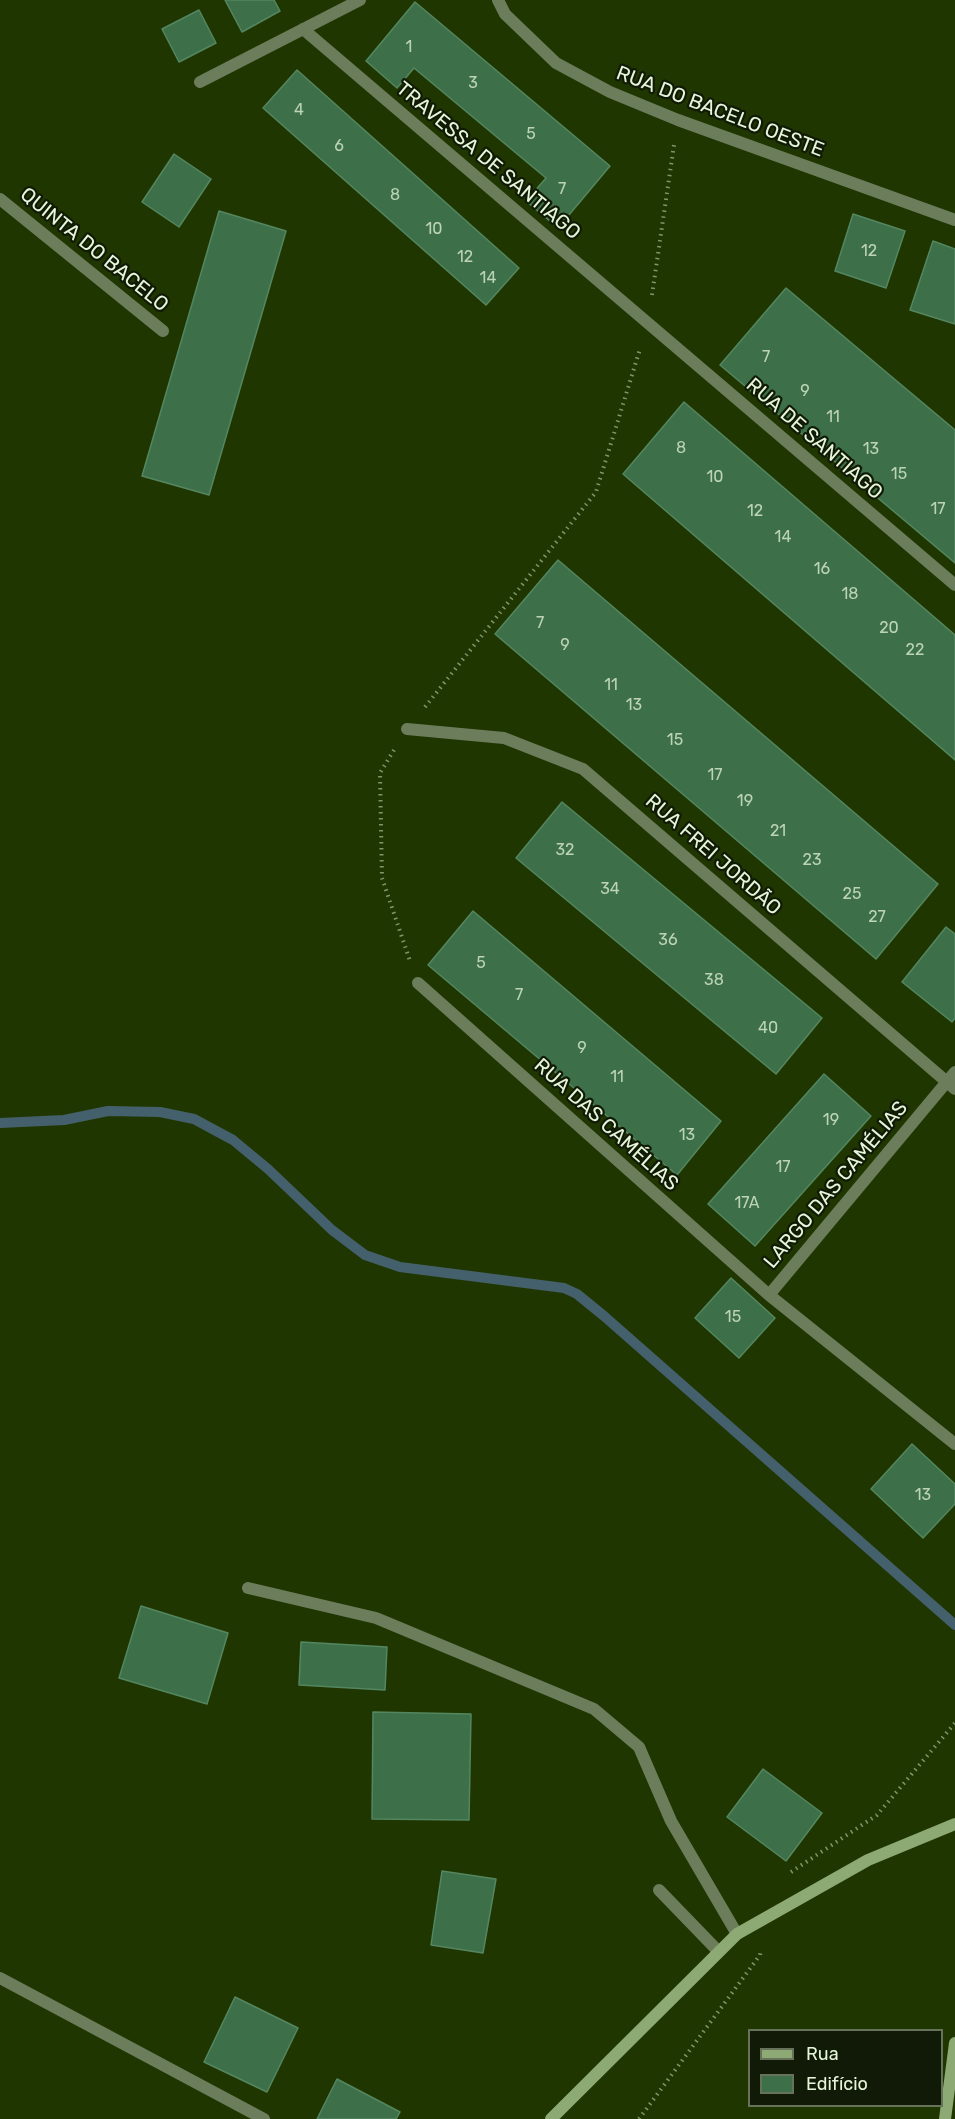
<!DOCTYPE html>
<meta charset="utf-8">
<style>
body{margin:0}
#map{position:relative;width:955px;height:2119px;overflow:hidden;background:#203601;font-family:Rubik,sans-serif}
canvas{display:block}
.legend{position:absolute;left:748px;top:2029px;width:195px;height:78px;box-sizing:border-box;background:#101a06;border:2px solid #66725a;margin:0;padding:8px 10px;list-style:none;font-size:18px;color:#e6f6d9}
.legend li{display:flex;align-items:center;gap:12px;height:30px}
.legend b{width:30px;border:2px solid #66725a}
</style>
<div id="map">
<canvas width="955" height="2119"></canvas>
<ul class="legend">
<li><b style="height:8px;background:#8eaa74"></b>Rua</li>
<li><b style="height:16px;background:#3d6f49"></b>Edifício</li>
</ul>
</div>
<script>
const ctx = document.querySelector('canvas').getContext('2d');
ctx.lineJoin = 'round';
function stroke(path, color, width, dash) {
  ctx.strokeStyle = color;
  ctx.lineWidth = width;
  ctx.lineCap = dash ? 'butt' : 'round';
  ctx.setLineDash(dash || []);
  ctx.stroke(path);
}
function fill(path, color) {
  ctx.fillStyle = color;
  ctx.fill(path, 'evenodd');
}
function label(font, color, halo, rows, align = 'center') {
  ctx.font = font + ' Rubik,sans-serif';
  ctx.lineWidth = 4.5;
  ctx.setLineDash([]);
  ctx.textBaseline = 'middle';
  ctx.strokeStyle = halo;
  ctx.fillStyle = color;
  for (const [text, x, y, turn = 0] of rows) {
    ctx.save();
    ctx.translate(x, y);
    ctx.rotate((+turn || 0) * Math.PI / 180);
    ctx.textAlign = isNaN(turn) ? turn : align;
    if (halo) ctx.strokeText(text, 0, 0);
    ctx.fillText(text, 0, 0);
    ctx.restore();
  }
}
stroke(new Path2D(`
 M0 1123 64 1120 108 1111 160 1112 194 1119 233 1140 268 1169 332 1230 365 1255 400 1267 564 1288 577 1294 604 1316 955 1625`), '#45606d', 10);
const building = new Path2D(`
 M225 0H274L280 11 242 32Z
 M415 2 610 166 558 228 526 201 546 178 414 68 397 88 366 61Z
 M199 10 216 43 179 62 162 29Z
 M297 70 519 268 486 305 263 108Z
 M174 154 211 179 179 227 142 202Z
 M219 211 286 231 209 495 142 476Z
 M853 214 905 231 886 288 835 271Z
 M933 241 955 249V324L910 310Z
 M786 288 955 430V563L720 365Z
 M684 402 955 635V760L623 474Z
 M558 560 938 884 876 959 495 634Z
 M562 802 822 1018 776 1074 516 858Z
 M473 911 721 1121 677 1175 428 965Z
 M946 927 955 934V1018L952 1022 902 982Z
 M824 1074 871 1116 755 1246 708 1204Z
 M731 1278 775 1318 739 1358 695 1318Z
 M912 1444 955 1484V1504L923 1538 871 1489Z
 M141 1606 228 1633 207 1704 119 1678Z
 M301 1642 387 1647 385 1690 299 1685Z
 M373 1712 471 1714 469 1820 372 1819Z
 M763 1769 822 1813 786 1861 727 1817Z
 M442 1871 496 1879 483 1953 431 1945Z
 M235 1997 298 2028 267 2092 204 2062Z
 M337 2079 400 2112 396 2119H317Z`);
fill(building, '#3d6f49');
stroke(building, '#548760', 1.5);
stroke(new Path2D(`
 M652 295 674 145
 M425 707 596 492 640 349
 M394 750 380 773 382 878 410 961
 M791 1872 877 1815 955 1723
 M639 2119 760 1955 761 1949`), '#81956b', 4, [1.5, 4.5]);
stroke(new Path2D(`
 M498 0 505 14 556 63 610 92 678 120 955 220
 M303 29 955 585
 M200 82 360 0
 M0 199 163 331
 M407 729 504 738 583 769 955 1089
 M418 983 769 1295 955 1444
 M769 1295 955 1072
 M248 1588 376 1618 594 1709 639 1747 671 1821 737 1934
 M659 1890 718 1951
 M0 1978 264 2119`), '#6c7d5c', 12);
stroke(new Path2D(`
 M551 2119 737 1934 868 1860 955 1824
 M945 2119 955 2043`), '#8eaa74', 12);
label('16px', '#bcd4b5', null, [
 ["1",409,47],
 ["3",473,83],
 ["4",299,110],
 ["5",531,134],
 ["6",339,146],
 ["7",562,189],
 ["8",395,195],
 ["10",434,229],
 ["12",869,251],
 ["12",465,257],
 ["14",488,278],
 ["7",766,357],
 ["9",805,391],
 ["11",833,417],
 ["8",681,448],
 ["13",871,449],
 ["15",899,474],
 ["10",715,477],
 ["17",938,509],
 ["12",755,511],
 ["14",783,537],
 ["16",822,569],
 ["18",850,594],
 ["7",540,623],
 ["20",889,628],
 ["9",565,645],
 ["22",915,650],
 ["11",611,685],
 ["13",634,705],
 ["15",675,740],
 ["17",715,775],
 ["19",745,801],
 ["21",778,831],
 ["32",565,850],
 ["23",812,860],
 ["34",610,889],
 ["25",852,894],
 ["27",877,917],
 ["36",668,940],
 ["5",481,963],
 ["38",714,980],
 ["7",519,995],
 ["40",768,1028],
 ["9",582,1048],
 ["11",617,1077],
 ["19",831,1120],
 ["13",687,1135],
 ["17",783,1167],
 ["17A",747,1203],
 ["15",733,1317],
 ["13",923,1495]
]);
label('20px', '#e6f6d9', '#101a06', [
 ["RUA DO BACELO OESTE",720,112,21],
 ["TRAVESSA DE SANTIAGO",488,161,40],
 ["QUINTA DO BACELO",94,250,39],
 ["RUA DE SANTIAGO",814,439,41],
 ["RUA FREI JORDÃO",713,855,41],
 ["RUA DAS CAMÉLIAS",606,1125,42],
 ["LARGO DAS CAMÉLIAS",836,1185,-50]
]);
</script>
